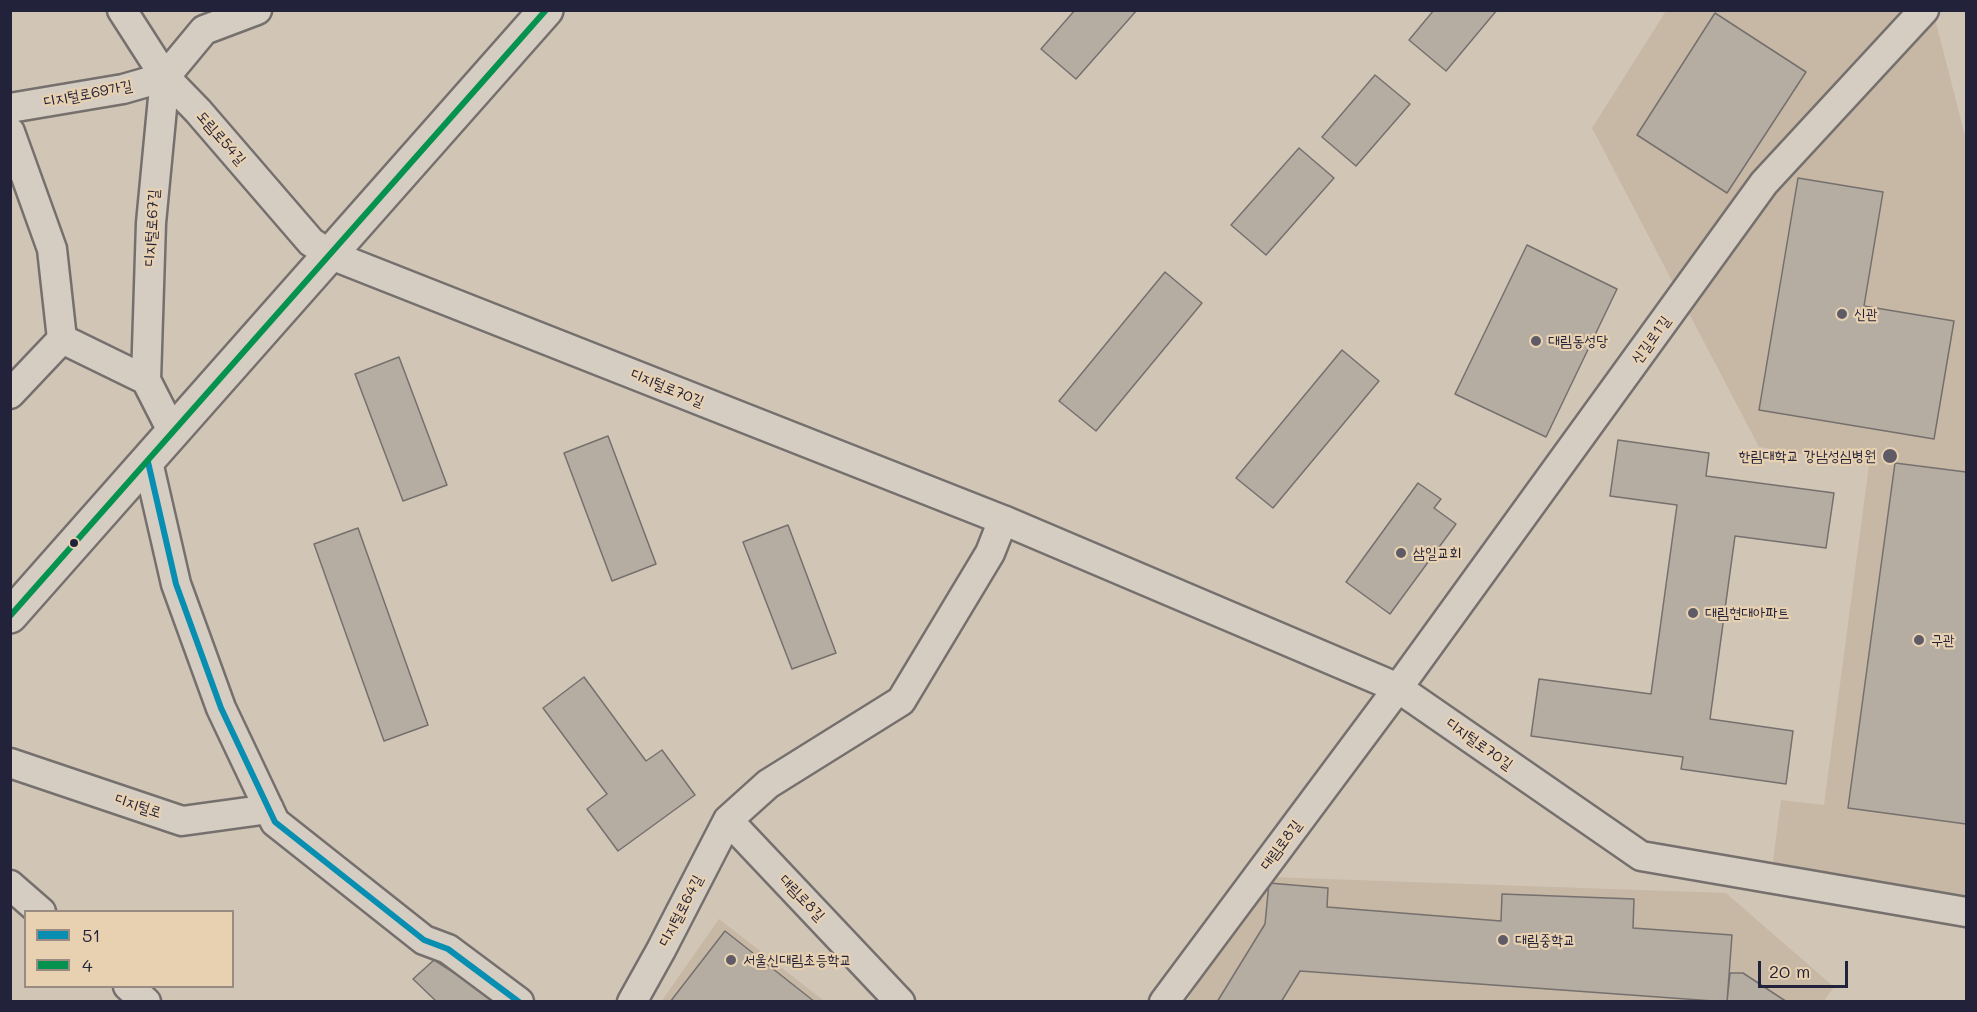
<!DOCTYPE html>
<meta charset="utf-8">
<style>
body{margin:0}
#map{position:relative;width:1977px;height:1012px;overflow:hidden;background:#d1c5b5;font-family:Mali,sans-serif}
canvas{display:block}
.frame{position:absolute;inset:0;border:12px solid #22223b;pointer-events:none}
.legend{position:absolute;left:24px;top:910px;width:210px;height:78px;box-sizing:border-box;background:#e8d1b1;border:2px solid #998b82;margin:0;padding:8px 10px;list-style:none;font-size:18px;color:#22223b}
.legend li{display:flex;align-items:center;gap:12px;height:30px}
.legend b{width:30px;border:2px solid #998b82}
.scale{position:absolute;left:1758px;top:961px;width:90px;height:27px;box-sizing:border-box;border:3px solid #22223b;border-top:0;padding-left:8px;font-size:18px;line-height:21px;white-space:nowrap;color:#22223b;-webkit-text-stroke:4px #e8d1b1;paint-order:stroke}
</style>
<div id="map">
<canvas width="1977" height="1012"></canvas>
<div class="frame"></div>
<ul class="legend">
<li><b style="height:8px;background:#078eb1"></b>51</li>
<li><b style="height:8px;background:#05924e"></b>4</li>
</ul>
<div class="scale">20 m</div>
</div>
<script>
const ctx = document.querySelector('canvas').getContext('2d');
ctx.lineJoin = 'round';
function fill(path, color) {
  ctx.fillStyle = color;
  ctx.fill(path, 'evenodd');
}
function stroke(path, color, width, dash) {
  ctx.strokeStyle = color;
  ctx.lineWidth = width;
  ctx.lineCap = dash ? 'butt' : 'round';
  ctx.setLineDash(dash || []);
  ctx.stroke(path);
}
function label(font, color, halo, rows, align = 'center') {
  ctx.font = font + ' Mali,"Poor Story",sans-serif';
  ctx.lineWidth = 4.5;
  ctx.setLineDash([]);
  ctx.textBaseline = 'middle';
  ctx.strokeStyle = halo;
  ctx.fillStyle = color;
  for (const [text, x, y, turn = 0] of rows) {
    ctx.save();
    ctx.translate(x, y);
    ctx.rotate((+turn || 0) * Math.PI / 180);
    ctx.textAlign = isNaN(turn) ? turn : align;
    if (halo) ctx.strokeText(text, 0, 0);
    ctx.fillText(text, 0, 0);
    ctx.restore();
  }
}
fill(new Path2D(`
 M1666 11H1933L1966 140V915L1772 868 1781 800 1824 805 1869 465 1759 447 1592 128Z
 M1269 877 1726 893 1834 987 1823 1002H1186Z
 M719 919 824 1001 661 1002Z`), '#c7b8a5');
const building = new Path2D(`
 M1075 10H1137L1076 79 1041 49Z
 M1434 10H1497L1446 71 1409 40Z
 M1715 13 1806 72 1727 193 1637 135Z
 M1375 75 1410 104 1356 166 1322 137Z
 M1299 148 1334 178 1266 255 1231 225Z
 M1798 178 1883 192 1864 306 1954 321 1934 439 1759 410Z
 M1527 245 1617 289 1546 437 1455 394Z
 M1165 272 1202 303 1096 431 1059 401Z
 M1342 350 1379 381 1273 508 1236 478Z
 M399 357 447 485 403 501 355 374Z
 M608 436 656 564 612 581 564 453Z
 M1618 440 1709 453 1706 476 1834 493 1826 548 1735 536 1710 719 1793 731 1786 784 1681 769 1683 757 1531 736 1539 679 1651 694 1677 505 1610 496Z
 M1895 463 1966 472V824L1848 808Z
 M1418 483 1441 499 1434 508 1456 524 1390 614 1346 582Z
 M788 525 836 653 792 669 743 542Z
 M358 528 428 725 384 741 314 544Z
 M584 677 646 761 662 750 695 795 618 851 587 809 607 794 543 708Z
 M1269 883 1328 888 1327 907 1501 921 1502 894 1634 899 1633 928 1732 935 1727 1002 1300 971 1281 1002H1217L1265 924Z
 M725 931 815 1002H670Z
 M434 960 495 999 493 1002H437L413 979Z
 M1730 973H1743L1787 1002H1727Z`);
fill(building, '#b5ada2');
stroke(building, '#75706e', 1.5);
const minor = new Path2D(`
 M122 10 165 77 198 111 311 242 331 255 1003 520 1398 688 1641 856 1966 912
 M165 77 204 30 257 10
 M10 108 123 89 165 77
 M10 132 52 249 62 339 10 394
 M62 339 146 380 151 223 165 77
 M146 380 173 433
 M148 462 176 584 221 708 275 822 424 940 448 949 519 1002
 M10 763 182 821 269 809
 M728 820 900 1002
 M10 885 41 912
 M128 986 146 1002
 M632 1002 661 950 728 820 768 784 901 701 990 553 1003 520
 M1164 1002 1398 688 1764 183 1924 10`);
const major = new Path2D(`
 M10 616 546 10`);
stroke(minor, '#75706e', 33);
stroke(major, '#75706e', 38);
stroke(minor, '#d5cdc1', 28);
stroke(major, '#d5cdc1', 33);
stroke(new Path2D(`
 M148 462 176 584 221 708 275 822 424 940 448 949 519 1002`), '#078eb1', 6);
stroke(new Path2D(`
 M10 616 546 10`), '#05924e', 6);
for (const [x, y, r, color] of [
 [1842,314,6,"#5f5b66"],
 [1536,341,6,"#5f5b66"],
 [1890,456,8,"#5f5b66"],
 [74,543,5,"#22223b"],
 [1401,553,6,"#5f5b66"],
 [1693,613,6,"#5f5b66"],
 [1919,640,6,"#5f5b66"],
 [1503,940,6,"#5f5b66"],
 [731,960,6,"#5f5b66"]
]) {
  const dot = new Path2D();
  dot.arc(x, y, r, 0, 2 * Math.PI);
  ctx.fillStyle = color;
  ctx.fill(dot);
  stroke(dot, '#e8d1b1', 2);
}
label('15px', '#22223b', '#e8d1b1', [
 ["디지털로69가길",88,94,-11],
 ["도림로54길",221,138,49],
 ["디지털로67길",152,228,-87],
 ["신길로1길",1651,340,-54],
 ["디지털로70길",667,388,22],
 ["디지털로70길",1479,744,35],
 ["디지털로",138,806,18],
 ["대림로8길",1281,845,-53],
 ["대림로8길",802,898,46],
 ["디지털로64길",681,911,-63]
]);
label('15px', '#22223b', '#e8d1b1', [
 ["신관",1854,314],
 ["대림동성당",1548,341],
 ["한림대학교 강남성심병원",1876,456,"right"],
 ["삼일교회",1413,553],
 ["대림현대아파트",1705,613],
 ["구관",1931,640],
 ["대림중학교",1515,940],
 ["서울신대림초등학교",743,960]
], 'left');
</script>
